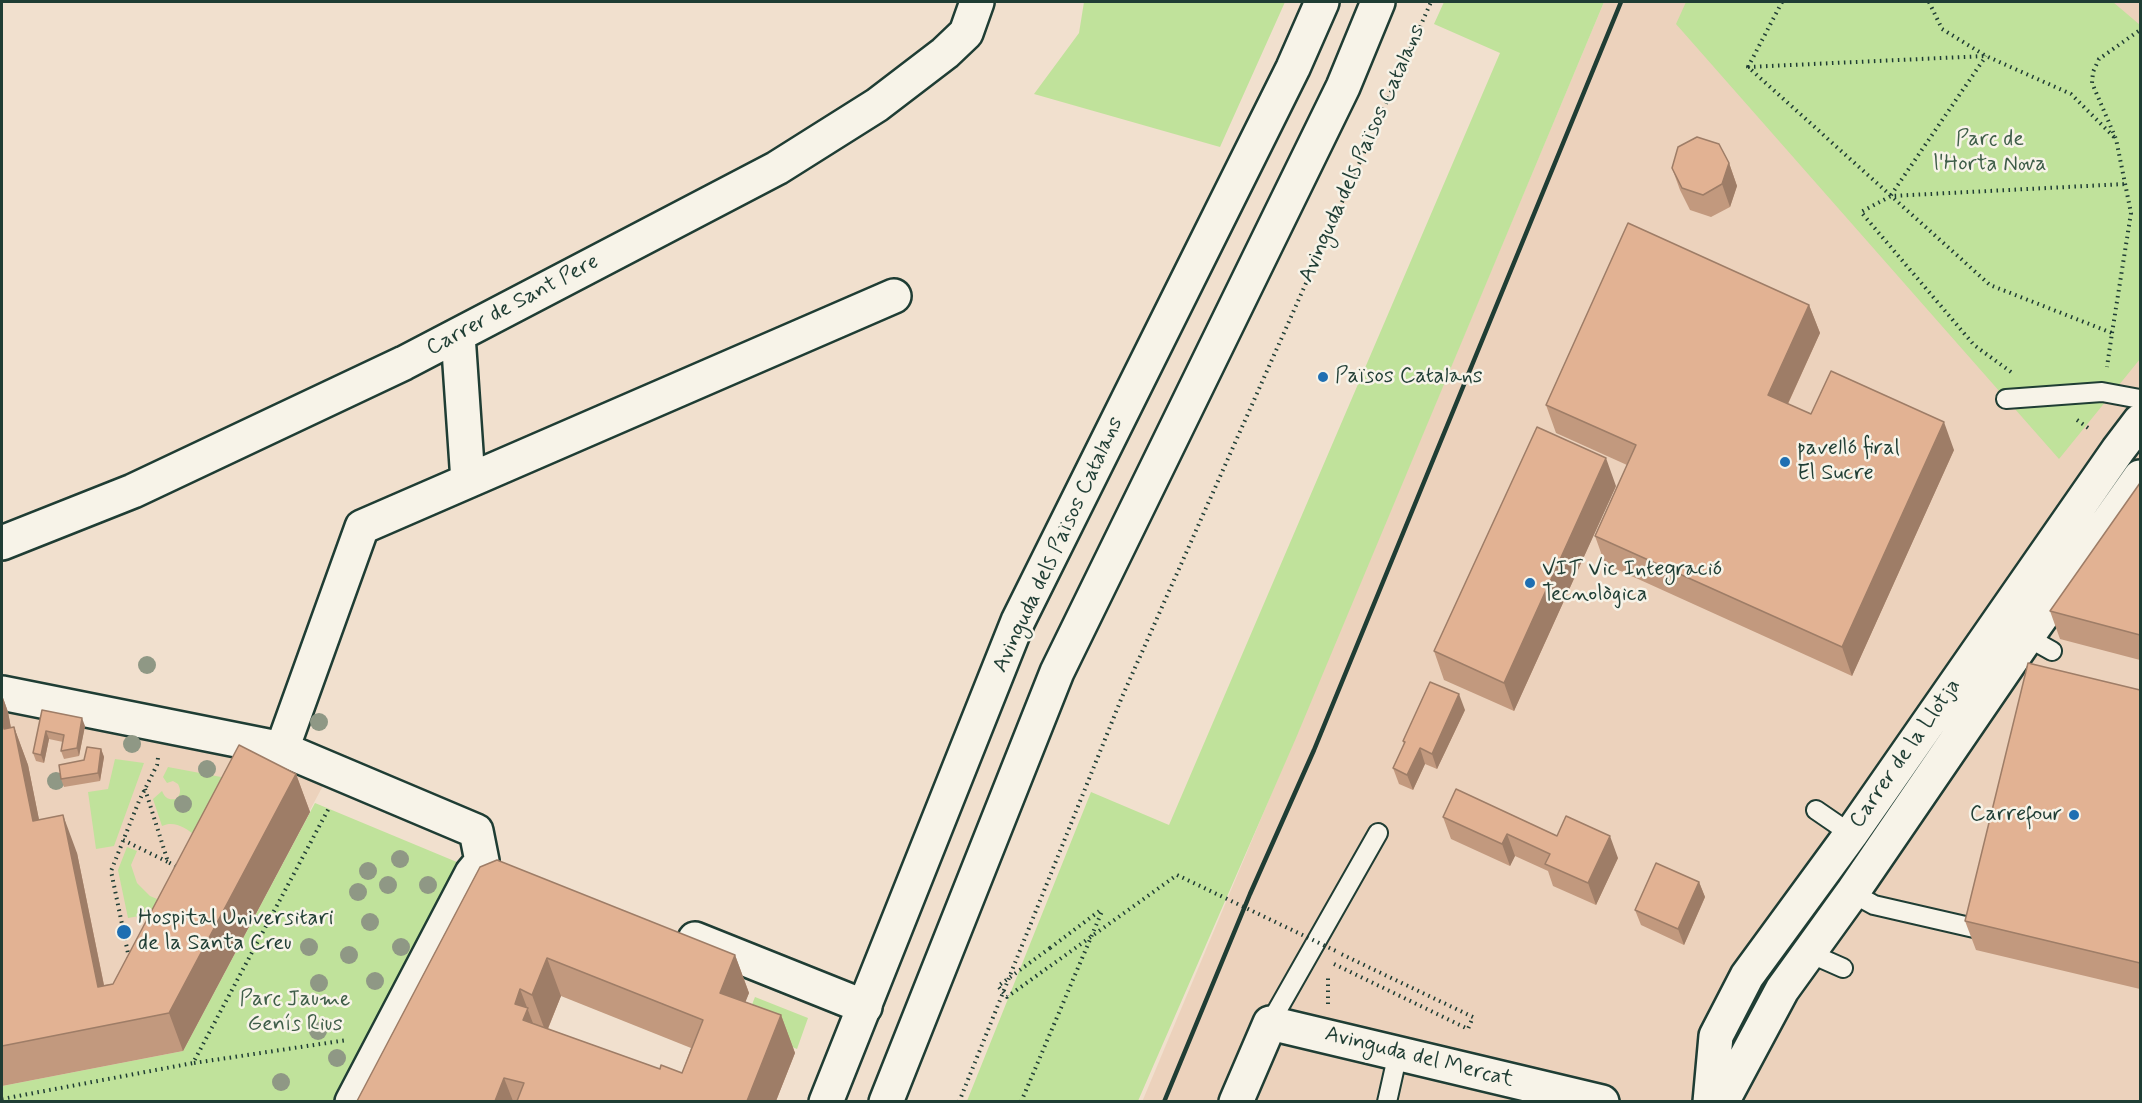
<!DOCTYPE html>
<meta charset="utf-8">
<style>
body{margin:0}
#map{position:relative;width:2142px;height:1103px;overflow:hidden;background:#f1e0ce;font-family:Mynerve,sans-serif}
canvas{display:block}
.frame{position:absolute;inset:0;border:3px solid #1f3d34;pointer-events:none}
</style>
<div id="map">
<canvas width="2142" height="1103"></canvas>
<div class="frame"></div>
</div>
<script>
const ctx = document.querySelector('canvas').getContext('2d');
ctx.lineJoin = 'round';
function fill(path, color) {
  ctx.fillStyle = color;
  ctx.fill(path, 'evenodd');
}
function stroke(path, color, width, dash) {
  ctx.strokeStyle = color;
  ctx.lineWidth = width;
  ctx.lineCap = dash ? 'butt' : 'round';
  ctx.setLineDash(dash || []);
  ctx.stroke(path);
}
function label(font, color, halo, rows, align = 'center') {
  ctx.font = font + ' Mynerve,sans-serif';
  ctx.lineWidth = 5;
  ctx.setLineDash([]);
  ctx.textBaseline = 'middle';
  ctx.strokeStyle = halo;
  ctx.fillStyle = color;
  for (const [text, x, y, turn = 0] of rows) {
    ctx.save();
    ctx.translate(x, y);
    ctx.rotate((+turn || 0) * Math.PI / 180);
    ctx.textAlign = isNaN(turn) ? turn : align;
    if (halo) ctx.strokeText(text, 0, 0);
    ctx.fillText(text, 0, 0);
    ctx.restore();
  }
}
fill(new Path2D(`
 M1604 2H2140V1101L1142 1102Z
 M8 712 284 761 327 778 183 1051 2 1086V713Z`), '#ecd2bc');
fill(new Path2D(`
 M1084 2H1285L1220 147 1034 94 1079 33Z
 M1444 2H1604L1296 738 1138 1101H967L1091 792 1169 825 1500 53 1434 24Z
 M1686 2H2113L2140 25V359L2059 459 1676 24Z
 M115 759 144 763 114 846 96 849 88 792 108 789Z
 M168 767 253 783 196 836C186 828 174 820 162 826L153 799 162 791C165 798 168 800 176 799 181 794 181 790 178 784L173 781 167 783 163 777Z
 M315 803 464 865 341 1101 2 1102V1086L183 1051Z
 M127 847 137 851 131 865 137 883 150 896 157 899H170L154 917 145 915 128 918 118 870Z
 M755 997 808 1018 797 1049 743 1027Z`), '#c0e29b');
const service = new Path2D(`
 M2006 399 2102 392 2140 399
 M2027 637 2052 651
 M1816 810 1851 834
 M1852 893 1874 905 1974 928
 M1809 953 1843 968
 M1270 1023 1378 833
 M1387 1102 1398 1053`);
const minor = new Path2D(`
 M458 335 468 481
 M2 543 133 491 404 363 777 168 877 105 945 53 966 33 977 2
 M2 693 282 749 476 831 482 861
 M282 749 362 527 894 296
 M695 939 865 1007
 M352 1102 472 873 482 861
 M1236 1102 1270 1023 1602 1102
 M1710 1102 1716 1036 1747 976 1851 834 2118 450 2140 421
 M1722 1102 1782 990 1852 893 2027 637 2140 477`);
const tertiary = new Path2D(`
 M826 1102 1018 621 1293 68 1322 2
 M886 1102 1057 672 1343 87 1378 2`);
stroke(service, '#1f3d34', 22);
stroke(minor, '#1f3d34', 38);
stroke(tertiary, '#1f3d34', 38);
stroke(new Path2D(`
 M1782 2 1748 67 1990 285 2112 333 2107 367
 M1929 2 1942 29 1986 56 2071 94 2114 137
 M1748 67 1985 56
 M1891 195 1986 56
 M2112 333 2131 213 2116 139 2092 83 2093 72 2099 59 2140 30
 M2011 372 1974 345 1861 212 1891 196 2125 184
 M2077 420 2091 430
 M145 789 168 862 179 868
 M123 840 168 862
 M1050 948 1102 909
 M129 958 111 871 139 801 157 765 158 758
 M1334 964 1468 1029 1473 1017 1339 953
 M1328 1004V976
 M194 1063 347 1040
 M2 1099 193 1063 330 806
 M959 1102 1122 697 1431 2
 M1021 1102 1103 909`), '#1f3d34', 4, [1.5, 4.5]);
stroke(service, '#f7f3e8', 18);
stroke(minor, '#f7f3e8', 33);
stroke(tertiary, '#f7f3e8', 33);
stroke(new Path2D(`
 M1164 1102 1250 894 1314 750 1621 2`), '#1f3d34', 4.5);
stroke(new Path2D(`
 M1050 948 998 986 1007 997 1177 875 1338 952`), '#1f3d34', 4, [1.5, 4.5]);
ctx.fillStyle = '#8f9885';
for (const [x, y] of [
 [147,665],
 [319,722],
 [132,744],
 [207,769],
 [56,781],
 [183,804],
 [400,859],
 [368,871],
 [388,885],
 [428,885],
 [358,892],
 [370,922],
 [309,947],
 [401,947],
 [349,955],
 [375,981],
 [319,983],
 [318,1031],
 [337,1058],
 [281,1082]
]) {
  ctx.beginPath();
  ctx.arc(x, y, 9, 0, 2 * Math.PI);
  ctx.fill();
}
fill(new Path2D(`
 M1729 163 1737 186 1730 207 1711 217 1690 210 1680 190 1672 168Z
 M1809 305 1820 333 1788 404 1811 414 1954 450 1852 676 1605 564 1595 536 1627 465 1556 433 1546 405Z
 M2140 483V660L2060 639 2050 611Z
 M1616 486 1514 711 1444 680 1434 651Z
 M2140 690V989L1976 950 1965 921Z
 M2 695 8 712 11 728 14 727 28 765 39 820 77 853 104 985 113 984 296 774 310 812 183 1051 2 1086Z
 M42 710 85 726 79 756 64 759 61 751 63 742 49 739 44 763 36 761 33 753Z
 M1465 710 1437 769 1425 764 1413 790 1399 784 1393 768 1404 744 1403 741Z
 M101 749 104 757 100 781 64 787 61 779 84 760Z
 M1443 817 1557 836 1618 858 1596 905 1553 886 1548 871 1515 856 1510 866 1451 839Z
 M480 867 735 955 749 993 745 1002 781 1015 795 1053 776 1101H357ZM561 996 691 1048 682 1073 660 1069 548 1029Z
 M1699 882 1705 897 1684 945 1641 925 1635 910Z`), '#c2997e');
fill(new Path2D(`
 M1729 163 1737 186 1730 207 1722 184Z
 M1809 305 1820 333 1779 423 1768 395Z
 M1944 422 1954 450 1852 676 1842 647Z
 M1606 458 1616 486 1514 711 1504 683Z
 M1459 694 1465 710 1437 769 1432 754Z
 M2 695 8 712 18 767 4 729 2 715Z
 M82 718 85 726 79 756 77 748Z
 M14 727 28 765 47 859 33 821Z
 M46 731 49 739 44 763 41 755Z
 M1420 748 1425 764 1413 790 1407 775Z
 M101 749 104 757 100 781 98 773Z
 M296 774 310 812 183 1051 169 1013Z
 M63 815 77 853 112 1025 98 987Z
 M1507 834 1515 856 1510 866 1502 844Z
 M1610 836 1618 858 1596 905 1588 883Z
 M1699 882 1705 897 1684 945 1678 929Z
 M735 955 749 993 734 1031 720 993Z
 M547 958 561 996 546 1033 532 995Z
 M520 989 542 1047 537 1058 515 1004Z
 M781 1015 795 1053 776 1101H747Z
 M504 1078 513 1101H495Z`), '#9e7d67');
const building = new Path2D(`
 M1697 137 1719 144 1729 163 1722 184 1703 195 1682 188 1672 168 1678 147Z
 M1628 223 1809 305 1768 395 1811 414 1831 371 1944 422 1842 647 1595 536 1636 445 1546 405Z
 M1537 427 1606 458 1504 683 1434 651Z
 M2140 483V635L2050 611Z
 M2028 663 2140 690V963L1965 921Z
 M1430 682 1459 694 1432 754 1420 748 1407 775 1393 768 1405 742 1403 741Z
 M42 710 82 718 77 748 61 751 64 735 46 731 41 755 33 753Z
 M2 715 4 729 14 727 33 821 63 815 98 987 113 984 239 745 296 774 169 1013 2 1046Z
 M87 747 101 749 98 773 61 779 59 765 84 760Z
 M1456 789 1557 836 1566 816 1610 836 1588 883 1545 864 1550 854 1507 834 1502 844 1443 817Z
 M497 860 735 955 720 993 781 1015 747 1101H517L524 1083 504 1078 495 1101H357L480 867ZM547 958 703 1020 682 1073 661 1065 660 1069 523 1020 528 1008 515 1004 520 989 532 995Z
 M1656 863 1699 882 1678 929 1635 910Z`);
fill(building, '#e2b293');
stroke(building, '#9e7d67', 1.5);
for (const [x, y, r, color] of [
 [1323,377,6,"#1f6fb2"],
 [1785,462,6,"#1f6fb2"],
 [1530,583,6,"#1f6fb2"],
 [2074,815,6,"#1f6fb2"],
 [124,932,8,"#1f6fb2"]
]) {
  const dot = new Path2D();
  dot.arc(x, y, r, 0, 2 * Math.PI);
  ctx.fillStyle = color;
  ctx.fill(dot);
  stroke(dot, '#f7f3e8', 2);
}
label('22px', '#3f5e49', '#f7f3e8', [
 ["Parc de",1990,140],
 ["l'Horta Nova",1990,165],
 ["Parc Jaume",295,1000],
 ["Genís Rius",295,1025]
]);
label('22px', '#1f3d34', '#f7f3e8', [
 ["Avinguda dels Països Catalans",1363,154,-66],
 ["Carrer de Sant Pere",513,306,-28],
 ["Avinguda dels Països Catalans",1059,545,-65],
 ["Carrer de la Llotja",1906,754,-55],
 ["Avinguda del Mercat",1419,1058,14]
]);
label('22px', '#1f3d34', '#f7f3e8', [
 ["Països Catalans",1335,377],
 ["pavelló firal",1797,449],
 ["El Sucre",1797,474],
 ["VIT Vic Integració",1542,570],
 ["Tecnològica",1542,595],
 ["Carrefour",2062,815,"right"],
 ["Hospital Universitari",138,919],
 ["de la Santa Creu",138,944]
], 'left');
</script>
